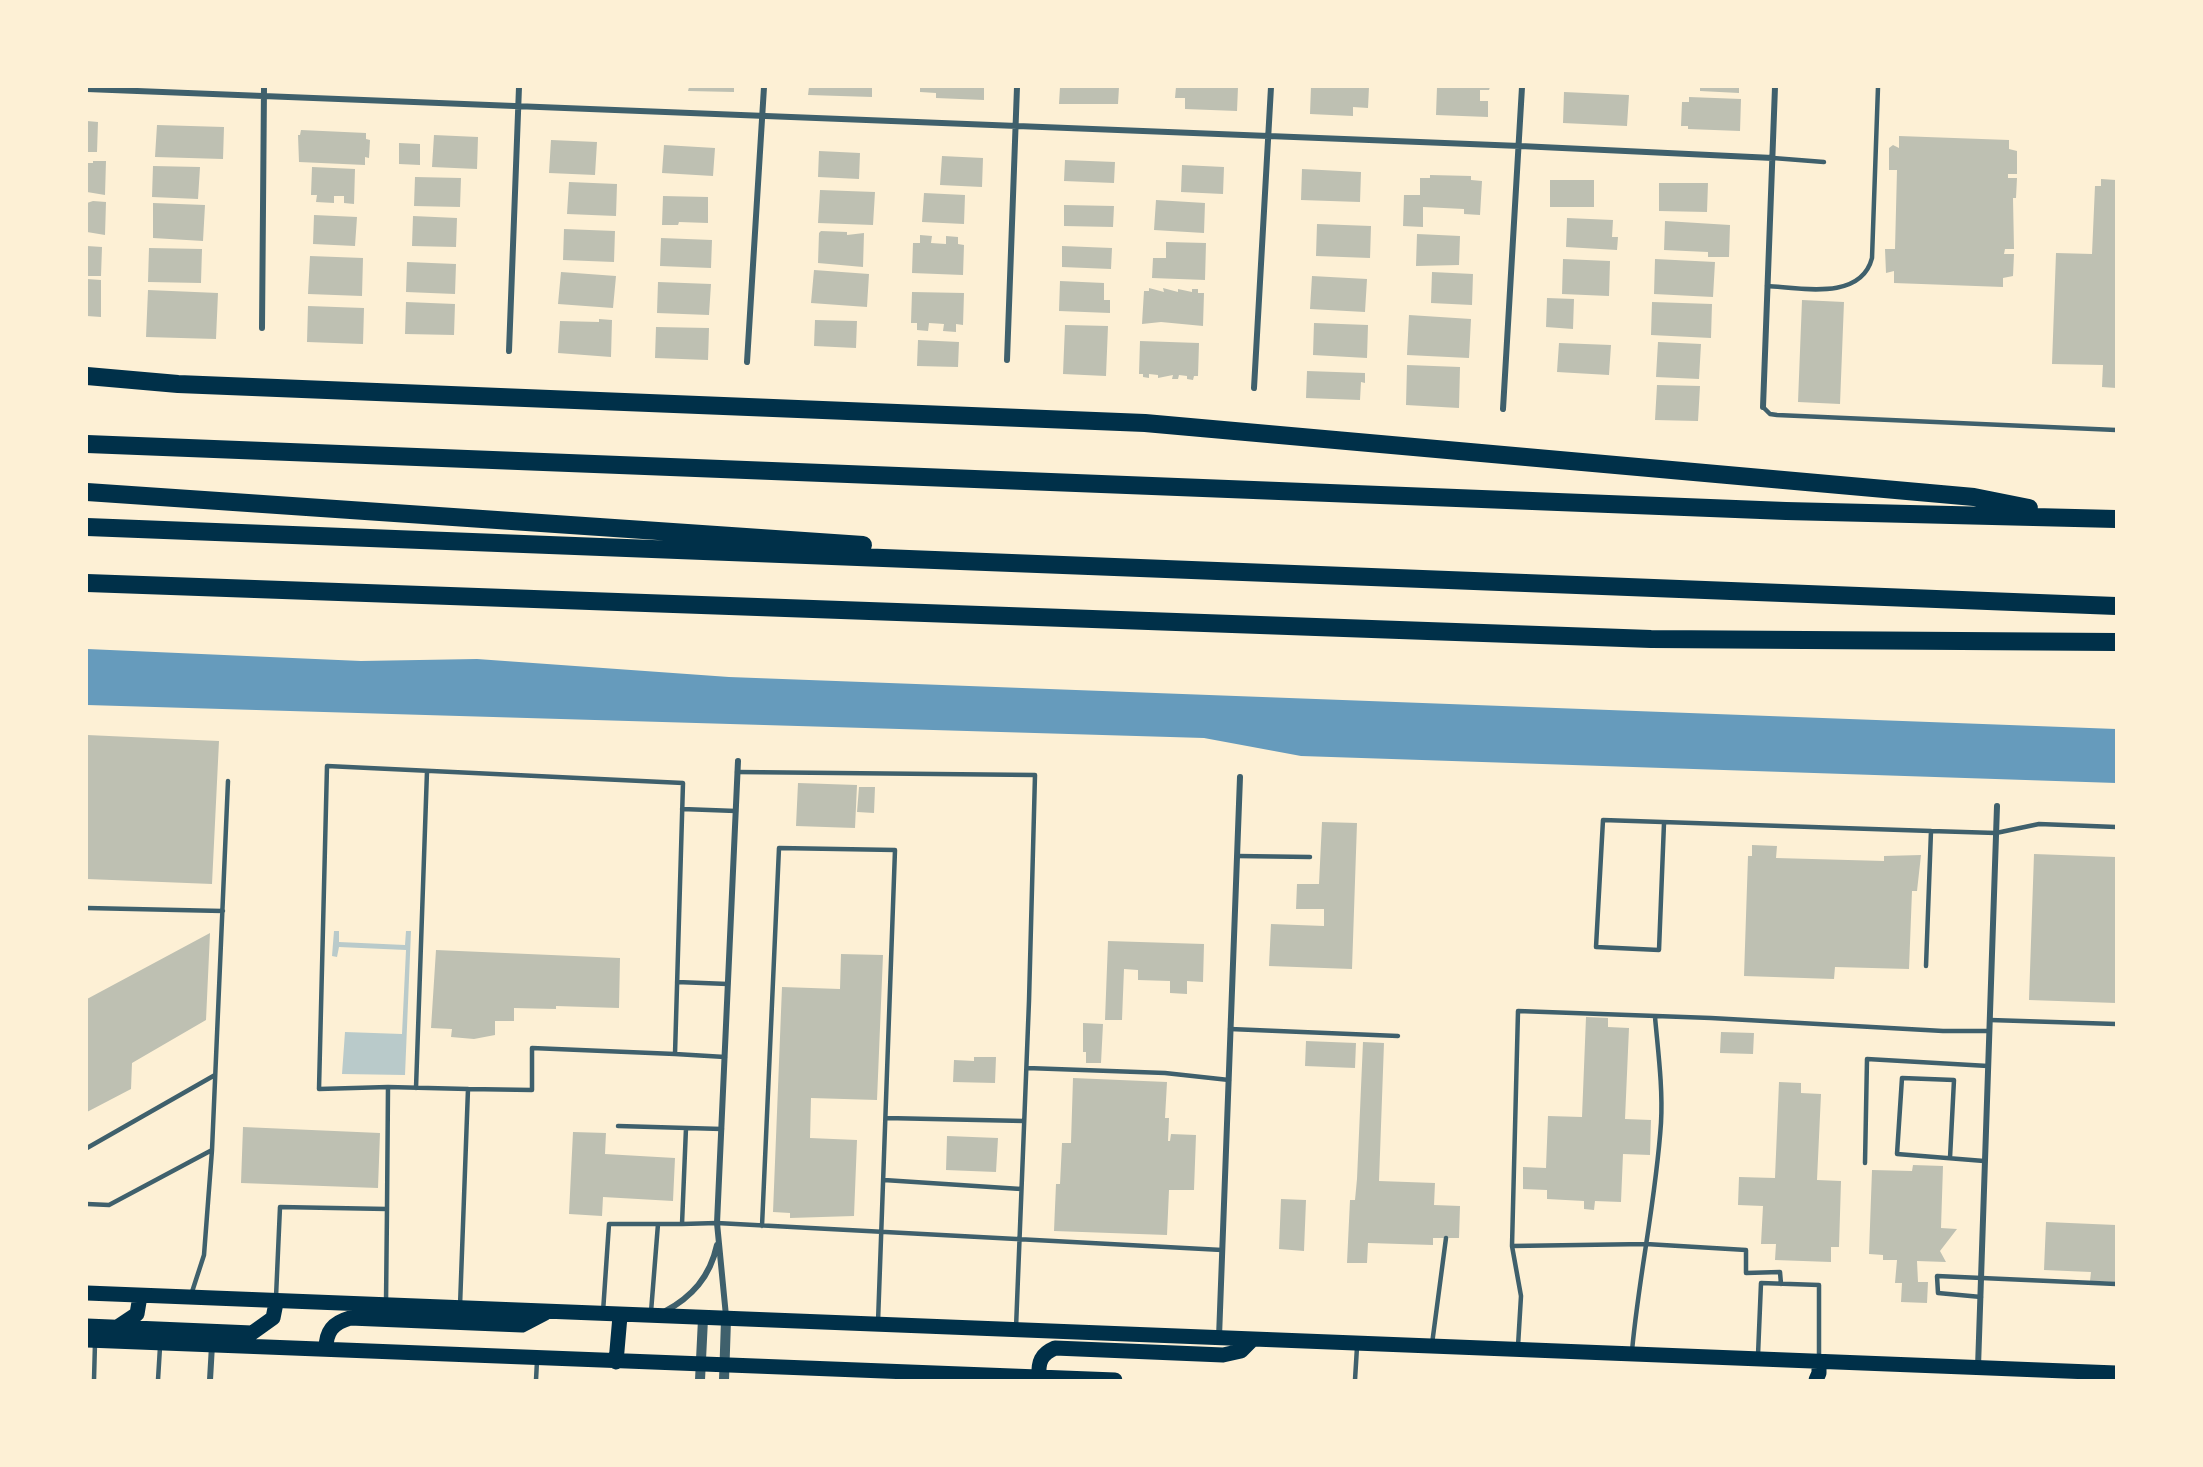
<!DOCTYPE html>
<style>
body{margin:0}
#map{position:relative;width:2203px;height:1467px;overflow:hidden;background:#fdf0d5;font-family:Overpass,sans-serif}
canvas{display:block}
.frame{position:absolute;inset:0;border:88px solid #fdf0d5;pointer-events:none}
</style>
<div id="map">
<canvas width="2203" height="1467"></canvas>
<div class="frame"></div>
</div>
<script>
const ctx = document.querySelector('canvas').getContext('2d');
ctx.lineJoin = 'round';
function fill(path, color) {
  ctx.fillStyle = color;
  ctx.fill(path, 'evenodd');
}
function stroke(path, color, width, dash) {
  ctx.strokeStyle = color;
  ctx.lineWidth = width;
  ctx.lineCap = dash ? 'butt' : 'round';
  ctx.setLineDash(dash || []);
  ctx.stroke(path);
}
fill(new Path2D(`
 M334 931H339V942L405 945 406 931H411L405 1075 342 1074 345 1032 402 1034 406 950 339 947 337 957 332 956Z`), '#b9caca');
fill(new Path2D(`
 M87 649 361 661 477 659 729 677 2116 729V783L1301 756 1204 738 87 705Z`), '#669bbc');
fill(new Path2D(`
 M689 87H734V92L688 91Z
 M809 87H872V97L808 95Z
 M920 87H984V100L936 98V93L920 92Z
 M1060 87H1119L1118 104H1059Z
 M1176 87H1238L1237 111 1185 109V98H1175Z
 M1311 87H1369L1368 108 1353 107V116L1310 114Z
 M1437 87H1490L1489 90H1480V101H1488V117L1436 115Z
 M1700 87H1739V93L1700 91Z
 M1564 92 1629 95 1627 126 1563 123Z
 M1689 97 1741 99 1740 131 1688 129V126H1681L1682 102H1689Z
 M87 121 98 122 97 152H87Z
 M157 125 224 127 223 159 155 157Z
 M301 130 366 133V139L370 140 369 158 365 157V165L299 162 298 135H300Z
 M434 135 478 137 477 169 432 167Z
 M1899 136 2009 140V149L2017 151V174H2008V178H2017L2016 198H2013L2014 249H2005L2004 254H2014L2013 276 2003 278V287L1894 283V271L1886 273 1885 249H1895L1897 170H1889V148L1893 145 1899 148Z
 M551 140 597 142 595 175 549 173Z
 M399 143 420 144V165L399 164Z
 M664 145 715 148 713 176 662 173Z
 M819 151 860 153 859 179 818 177Z
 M942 156 983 158 982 187 940 185Z
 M1065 160 1115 162 1114 183 1064 181Z
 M93 161H106L105 195 87 192V163H93Z
 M1182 165 1224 167 1223 194 1181 192Z
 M153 166 200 167 198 199 152 197Z
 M312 167 355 169 354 204 344 203V196H334V203L316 202 317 195H311Z
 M1302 169 1361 172 1360 202 1301 200Z
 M1430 175 1471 176V180L1482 181 1480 215 1464 214V209L1423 207V227L1403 226 1404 195H1420V178H1430Z
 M415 177 461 178 460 207 414 206Z
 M2101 179 2116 180V388L2102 387 2103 365 2052 364 2056 253 2092 254 2095 186H2101Z
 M1550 180H1594V207H1550Z
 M569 182 617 184 616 216 567 214Z
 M1659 183H1708L1707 212 1659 211Z
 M820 190 875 192 873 225 818 223Z
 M924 193 965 195 964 224 922 222Z
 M663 196 708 197V223L679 222 678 225H662Z
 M1156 200 1205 203 1204 233 1154 230Z
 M93 201 106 202 105 235 87 232V203Z
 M153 203 205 205 203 241 153 238Z
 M1064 205 1114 206 1113 227 1064 226Z
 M314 215 357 217 355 246 313 244Z
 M413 216 457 218 456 247 412 246Z
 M1567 218 1613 220 1612 237H1618L1617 250 1566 247Z
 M1665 221 1730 225 1729 257H1708V252L1664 250Z
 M1317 224 1371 226 1370 258 1316 256Z
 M564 229 615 231 614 262 563 260Z
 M821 231 847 232V235L864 233 863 267 818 263 819 233Z
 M1417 234 1460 236 1459 265 1416 266Z
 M920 235 932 236 931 243 946 244V236L958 237V244L964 245 963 275 912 273 913 243H920Z
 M661 238 712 240 711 268 660 266Z
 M1166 242 1206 243 1205 280 1152 278 1153 258H1166Z
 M87 246 102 247 101 276H87Z
 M1062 246 1112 248 1111 269 1062 267Z
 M149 248 202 249 201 283 148 282Z
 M310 256 363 258 362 296 308 294Z
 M1563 259 1610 261 1609 296 1562 294Z
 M1655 259 1715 262 1713 297 1654 294Z
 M407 262 456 264 455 294 406 292Z
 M814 270 869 274 867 307 811 303Z
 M561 272 616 276 613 308 558 304Z
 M1432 272 1473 274 1472 305 1431 303Z
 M1312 276 1367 279 1365 312 1310 309Z
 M87 279 101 280V317L87 316Z
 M1060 281 1104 283V300H1110V313L1059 311Z
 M658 282 711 284 709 315 657 313Z
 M1149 288 1164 292 1163 288 1178 292V289L1192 292V289H1198V293H1204L1203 326 1161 322 1142 324 1144 291H1149Z
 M148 290 218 293 216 339 146 337Z
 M912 292 964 293 963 325 956 324V332L943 331 944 324 929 323 928 331 917 330V323H911Z
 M1547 298 1574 299 1573 329 1546 327Z
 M1802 300 1844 302 1840 404 1798 402Z
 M406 302 455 304 454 335 405 334Z
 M1652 302 1712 304 1711 338 1651 335Z
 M308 306 364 308 363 344 307 342Z
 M1409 315 1471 319 1469 358 1407 355Z
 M599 319 612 320 611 357 558 353 560 321 599 322Z
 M815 320 857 321 856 348 814 346Z
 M1314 323 1368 325 1367 358 1313 355Z
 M1065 325 1108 326 1106 376 1063 374Z
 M656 327 709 328 708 360 655 358Z
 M918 340 959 342 958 367 917 366Z
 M1140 341 1199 343 1198 376H1194L1193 380 1187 379V376L1179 375 1178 379H1172L1173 375 1158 378V375L1149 374V378L1143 377V374H1139Z
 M1658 342 1701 344 1699 379 1656 377Z
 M1559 343 1611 345 1609 375 1557 372Z
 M1407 365 1460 367 1459 408 1406 405Z
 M1307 371 1365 373V383L1361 382 1360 400 1306 398Z
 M1657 385 1700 386 1698 421 1655 420Z
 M87 735 219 741 212 884 87 879Z
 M798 783 857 785 855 828 796 826Z
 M859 787H875L874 813 857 812Z
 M1322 822 1357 823 1352 969 1269 966 1271 924 1324 926V909H1296L1297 884H1319Z
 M1752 845 1777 846 1776 858 1884 861V856L1921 855 1917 891H1912L1909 969 1835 967 1834 979 1744 976 1748 856H1752Z
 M2034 854 2116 857V1003L2029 1000Z
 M210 933 206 1020 132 1063 131 1089 87 1112V999Z
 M1108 941 1204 944 1203 982 1187 981V994L1170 993V981L1138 980V970L1124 969 1122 1020H1105Z
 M436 950 620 958 619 1008 556 1006V1009L514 1008V1021H495V1035L474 1039 451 1037 452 1029 431 1028Z
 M841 954 883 955 877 1100 811 1098 810 1138 857 1140 854 1216 790 1218V1213L773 1212 782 987 840 989Z
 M1586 1017 1608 1018V1027L1629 1028 1625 1119 1651 1120 1650 1155 1623 1154 1621 1202 1595 1201 1594 1210 1584 1209V1201L1547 1199V1190L1523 1189V1167L1546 1168 1548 1116 1582 1117Z
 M1083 1023 1103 1024 1101 1063H1086V1052H1083Z
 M1721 1032 1754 1033 1753 1054 1720 1053Z
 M1306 1041 1356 1043 1355 1068 1305 1066Z
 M1363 1042 1384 1043 1379 1181 1435 1183 1434 1205 1460 1206 1459 1238H1433V1245L1368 1243 1367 1263H1347L1350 1200H1355L1357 1179Z
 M974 1057H996L995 1083 953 1082 954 1060 974 1061Z
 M1073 1078 1167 1082 1165 1118H1169L1168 1141H1170L1171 1134 1196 1135 1194 1190H1169L1167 1235 1054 1231 1056 1184H1060L1062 1143H1071Z
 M1779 1082 1801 1083V1093L1821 1094 1817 1180 1841 1181 1839 1247H1831V1262L1775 1260 1776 1244H1761L1763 1206 1738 1205 1739 1177 1775 1178Z
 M243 1127 380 1133 378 1188 241 1183Z
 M573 1132 606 1133 605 1154 675 1158 673 1201 603 1197 602 1216 569 1214Z
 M947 1136 998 1138 996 1172 946 1170Z
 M1913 1165 1943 1166 1941 1228 1957 1229 1940 1251 1946 1262 1917 1261 1918 1282H1928L1927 1303 1901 1302 1902 1283H1895L1897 1260H1883V1255L1869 1254 1872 1170 1912 1171Z
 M1281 1199 1306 1200 1304 1251 1279 1249Z
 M2046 1222 2116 1225 2115 1282 2090 1281 2091 1272 2044 1270Z`), '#bec0b2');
stroke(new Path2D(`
 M1773 158 1824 162
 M1767 286C1801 288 1861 301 1872 258L1878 87
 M1763 407 1770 414 1777 415 2116 430
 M737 772 1035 775 1029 1001 1016 1328
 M682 809 736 811
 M1664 823 1659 950 1596 947 1603 820 1931 831
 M1237 856 1310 857
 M87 908 223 911
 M1926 966 1931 831 1996 833 2039 824 2116 827
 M677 982 728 984
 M1990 1020 2116 1024
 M1230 1029 1398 1036
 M675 1054 725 1057
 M1027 1068 1165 1073 1229 1080
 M388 1087 468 1089
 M416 1088 427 771
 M886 1118 1024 1121
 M618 1126 722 1129
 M686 1128 682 1224 717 1223 1222 1250
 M87 1148 215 1075
 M212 1150 228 781
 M1950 1158 1954 1080 1902 1078 1897 1154 1984 1161
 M1865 1163 1867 1059 1988 1066
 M884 1180 1021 1189
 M87 1204 109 1205 212 1150 204 1255 191 1295
 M387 1209 388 1087 319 1089 327 766 683 783 675 1054 532 1048V1090L468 1089 460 1306
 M658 1224H682
 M762 1226 779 848 895 850 878 1322
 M1512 1246 1646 1244 1746 1250V1273L1780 1272 1781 1284
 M276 1297 280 1207 387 1209 386 1303
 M1981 1297 1938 1293 1937 1276 2116 1284
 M603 1312 609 1224H658L651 1312
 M1432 1344 1446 1238
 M1518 1346 1521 1296 1512 1246 1518 1011 1711 1018 1943 1031H1989
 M1632 1351C1639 1274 1656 1200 1661 1123 1663 1088 1658 1051 1655 1017
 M1758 1355 1761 1283 1819 1285V1359
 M94 1380 95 1343
 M158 1380 160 1347
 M536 1380 537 1361
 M1355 1380 1357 1347`), '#3f606c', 4.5);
stroke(new Path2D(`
 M87 89 1520 146 1773 158
 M262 328 264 87
 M509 351 519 87
 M1007 360 1017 87
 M747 362 764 87
 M1254 388 1271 87
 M1763 407 1775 87
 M1503 409 1522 87
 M664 1312C692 1297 710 1277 717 1245
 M726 1316 717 1223 738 761
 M1219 1337 1240 777
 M1978 1367 1997 806
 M210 1380 212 1345`), '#3f606c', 6);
stroke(new Path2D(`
 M700 1380 703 1319
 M724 1380 726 1320`), '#3f606c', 10);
stroke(new Path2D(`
 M87 1293 2116 1373
 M87 1326 252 1333 273 1318 276 1303
 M116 1328 137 1314 140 1296
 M87 1340 1115 1380
 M326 1349C326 1331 333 1323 350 1318L522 1325 545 1313
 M616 1362 620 1316
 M1039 1377C1038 1362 1041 1354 1055 1348L1223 1355 1241 1351 1252 1340
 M1816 1380 1819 1373V1361`), '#003049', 15);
stroke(new Path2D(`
 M87 376 178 384 1145 423 1974 497 2029 508
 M87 444 1786 511 2116 519
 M87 492 863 545
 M87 527 2116 606
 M87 583 1651 639 2116 642`), '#003049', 18);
</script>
